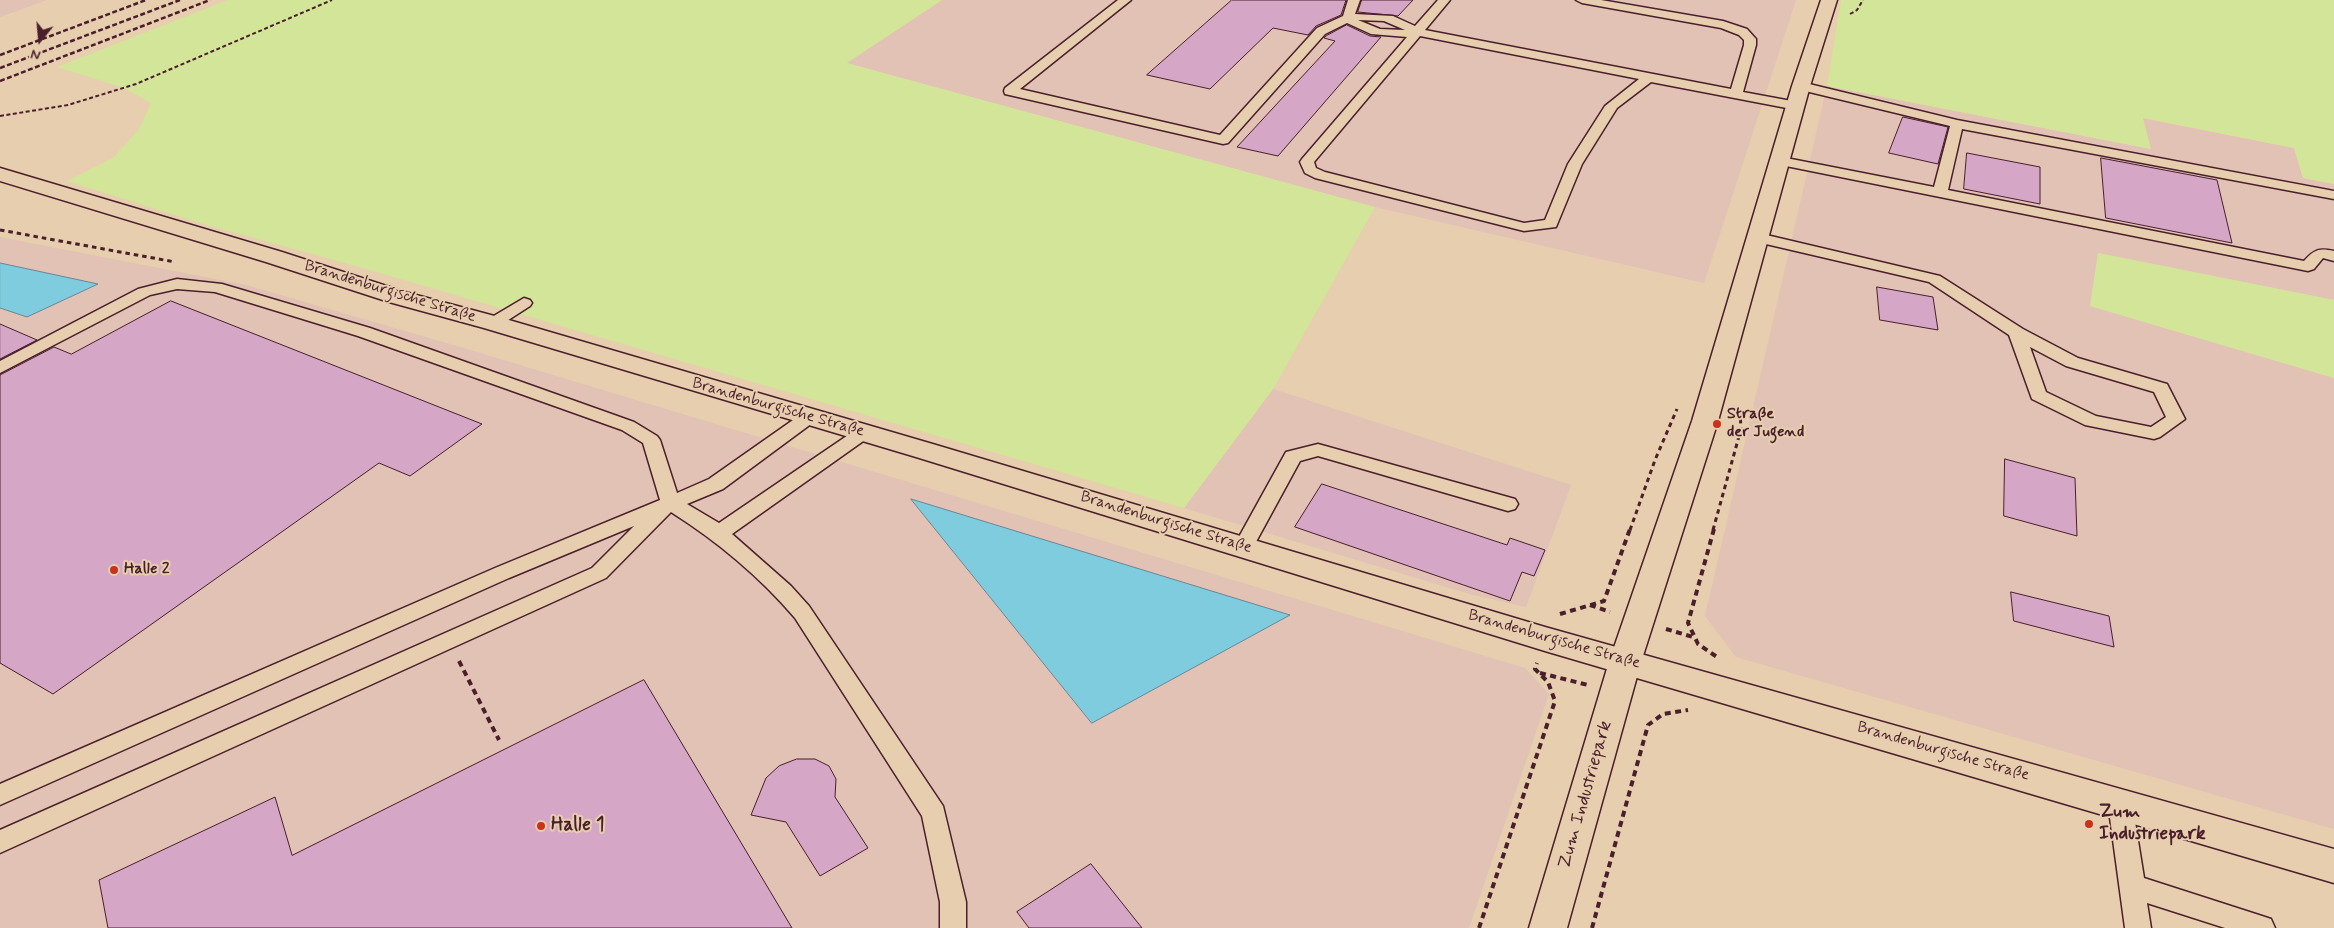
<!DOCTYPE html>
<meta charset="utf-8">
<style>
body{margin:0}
#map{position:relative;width:2334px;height:928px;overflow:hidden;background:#e6ceae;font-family:Mynerve,sans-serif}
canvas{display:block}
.north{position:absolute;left:15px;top:15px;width:50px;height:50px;-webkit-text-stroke:4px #e6ceae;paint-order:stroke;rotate:197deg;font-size:14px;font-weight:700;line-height:20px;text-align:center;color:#4a1f2b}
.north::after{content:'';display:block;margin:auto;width:18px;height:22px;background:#4a1f2b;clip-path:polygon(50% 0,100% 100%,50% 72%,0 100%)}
</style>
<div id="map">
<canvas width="2334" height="928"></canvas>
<div class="north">N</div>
</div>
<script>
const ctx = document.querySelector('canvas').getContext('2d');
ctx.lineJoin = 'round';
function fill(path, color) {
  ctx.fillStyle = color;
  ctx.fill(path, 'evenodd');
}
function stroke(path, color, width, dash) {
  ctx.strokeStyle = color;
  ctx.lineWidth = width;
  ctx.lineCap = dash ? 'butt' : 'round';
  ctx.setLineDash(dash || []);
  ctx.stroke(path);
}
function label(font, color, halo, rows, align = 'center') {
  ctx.font = font + ' Mynerve,sans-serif';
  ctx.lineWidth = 4;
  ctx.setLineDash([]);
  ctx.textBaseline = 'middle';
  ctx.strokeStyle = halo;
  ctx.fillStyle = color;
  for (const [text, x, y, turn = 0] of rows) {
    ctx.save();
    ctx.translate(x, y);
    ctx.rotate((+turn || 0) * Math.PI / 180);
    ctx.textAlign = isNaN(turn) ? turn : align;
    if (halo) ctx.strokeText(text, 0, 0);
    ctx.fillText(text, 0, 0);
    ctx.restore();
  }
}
fill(new Path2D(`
 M0 0H47L0 17Z
 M942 0H1796L1704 283 1375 207 846 63Z
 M1827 86 2151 149 2142 118 2294 148 2303 178 2334 184V300L2098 253 2090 306 2334 378V829L1736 657 1705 616Z
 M0 237 246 285 457 346 1525 668 1549 694 1469 928H0Z
 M1273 389 1571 485 1526 607 1473 595 1184 508Z`), '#e1c2b5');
fill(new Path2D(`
 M228 0H942L847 63 1375 207 1273 389 1184 508 370 270 200 223 67 181 113 158 139 129 151 103 124 88 57 67Z
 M1841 0H2334V184L2303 178 2294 148 2143 118 2151 149 1827 86Z
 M2098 253 2334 300V378L2090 306Z`), '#d3e599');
const water = new Path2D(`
 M0 263 98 284 27 317 0 308Z
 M911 499 1290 615 1092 723Z`);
fill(water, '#7fccde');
stroke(water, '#6a8796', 1);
const building = new Path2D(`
 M1232 0H1346L1341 15 1316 26 1308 35 1273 28 1210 89 1147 75Z
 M1362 0H1413L1398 16 1358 12Z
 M1347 25 1370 36 1381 37 1278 156 1237 147 1335 41 1324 38 1326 36Z
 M1903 117 1948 127 1938 164 1889 153Z
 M1967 153 2040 167V204L1964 189Z
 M2101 158 2217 180 2232 243 2106 218Z
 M1877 287 1933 297 1938 330 1880 320Z
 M171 301 482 424 410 476 379 463 53 694 0 663V375L54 347 71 354Z
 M0 324 37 340 0 359Z
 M2005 459 2075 478 2077 536 2004 516Z
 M1322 484 1507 545 1510 538 1545 550 1534 576 1522 572 1510 601 1295 527Z
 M2011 592 2109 616 2114 647 2014 621Z
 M644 680 792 928H108L99 880 275 797 292 855Z
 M797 759H815L829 766 836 779 835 797 868 848 820 876 786 822 751 815 766 778 779 766Z
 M1091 864 1142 928H1029L1017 912Z`);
fill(building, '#d5a6c6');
stroke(building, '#4a1f2b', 1);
const service = new Path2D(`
 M1118 0H1131L1020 89 1220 135 1317 28 1343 16 1348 0H1360L1355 14 1393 16 1415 26 1438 0H1450L1425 30 1731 89 1744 45V40L1739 35 1721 28 1582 3 1576 0H1601L1723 21 1747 29 1756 39V45L1743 92 1797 102 1804 106 1797 110 1651 82 1617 108 1582 164 1556 227 1524 231 1315 178 1305 173 1300 162 1302 159 1407 37 1371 34 1347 23 1325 34 1228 143 1223 144 1005 94 1004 91 1005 88ZM1358 20 1384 21 1405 30 1380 29ZM1420 36 1639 79 1605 106 1568 164 1545 220 1524 223 1325 172 1316 168 1314 162Z
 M1801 82 1957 120 2334 191V199L1962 129 1948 190 2304 261C2315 249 2319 248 2334 251V261L2323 258 2314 269 2308 271 1776 164 1774 161 1781 157 1934 187 1950 126 1797 89 1795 86Z
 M1758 233 1940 276 2023 329 2078 358 2167 384 2185 419 2160 437 2154 439 2085 425 2032 399 2009 335 1929 282 1753 241 1750 238 1753 235ZM2030 347 2066 366 2154 392 2166 417 2151 427 2096 416 2046 392Z
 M177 279 222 284 370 328 634 422 657 436 660 440 677 493 709 479 803 413H815L818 417 815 421 723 489 687 504 719 523 857 429H869L872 433 869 437 732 534 791 586 809 606 943 806 966 902V928H940V902L922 816 795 618C759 576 717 541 671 512L606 578 0 853V830L592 568 634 526 509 578 0 805V784L495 568 660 500 643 443 622 430 358 336 215 292 177 289 150 295 0 373V361L138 289Z
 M524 298 530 300 532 303 530 306 499 326H487L485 323 487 320Z
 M1318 444 1515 499 1518 504 1515 509 1508 511 1318 456 1300 461 1251 551 1244 553 1237 551 1234 546 1286 452Z
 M2120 793 2129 796 2132 803 2144 878 2262 916 2271 919 2275 928H2225L2147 903 2151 928H2125L2108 803 2111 796Z`);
const minor = new Path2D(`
 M1821 0H1837L1810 86 1718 421 1641 662 1567 928H1529L1609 662 1692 421 1792 86Z`);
const tertiary = new Path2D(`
 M0 168 282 252 405 292 502 318 936 445 1545 627 2334 849V883L1545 651 916 457 484 328 389 302 266 262 0 181Z`);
stroke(service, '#4a1f2b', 3);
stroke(minor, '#4a1f2b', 3);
stroke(tertiary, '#4a1f2b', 3);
stroke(new Path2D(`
 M1850 14 1857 10 1863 0
 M0 116 68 105 136 84 332 0`), '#4a1f2b', 2, [4, 2.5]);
stroke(new Path2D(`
 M0 230 175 262
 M1630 530 1655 460 1677 409
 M1713 530 1741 429 1740 411`), '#4a1f2b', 3, [4.5, 4]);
stroke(new Path2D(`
 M1714 529 1688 623 1698 644 1717 657
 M1590 605 1610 612
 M1560 614 1604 601 1630 529
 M1666 629 1693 637
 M459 661 499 740
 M1540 673 1588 685
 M1479 928 1555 701 1548 682 1535 669 1537 663
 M1592 928 1648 725 1663 714 1688 710`), '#4a1f2b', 4, [6, 4.5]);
fill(service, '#e6ceae');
fill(minor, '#e6ceae');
fill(tertiary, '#e6ceae');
stroke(new Path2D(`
 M0 55 146 0
 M0 68 180 0
 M0 81 210 0`), '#4a1f2b', 2.5, [5, 2.5]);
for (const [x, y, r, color] of [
 [1717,424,5,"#c8321e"],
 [114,570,5,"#c8321e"],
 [2089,824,5,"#c8321e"],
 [541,826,5,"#c8321e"]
]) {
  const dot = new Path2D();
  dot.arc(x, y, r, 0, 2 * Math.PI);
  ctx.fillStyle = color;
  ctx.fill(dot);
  stroke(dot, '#e6ceae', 2);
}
label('16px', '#4a1f2b', '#e6ceae', [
 ["Brandenburgische Straße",390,292,17],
 ["Brandenburgische Straße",778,408,16],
 ["Brandenburgische Straße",1166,523,17],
 ["Brandenburgische Straße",1554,640,16],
 ["Brandenburgische Straße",1943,752,16]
]);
label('bold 16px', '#4a1f2b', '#e6ceae', [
 ["Straße",1727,415],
 ["der Jugend",1727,433],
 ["Halle 2",124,570]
], 'left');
label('19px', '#4a1f2b', '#e6ceae', [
 ["Zum Industriepark",1586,795,-74]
]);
label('bold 19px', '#4a1f2b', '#e6ceae', [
 ["Zum",2099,813],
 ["Industriepark",2099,835],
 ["Halle 1",551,826]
], 'left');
</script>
